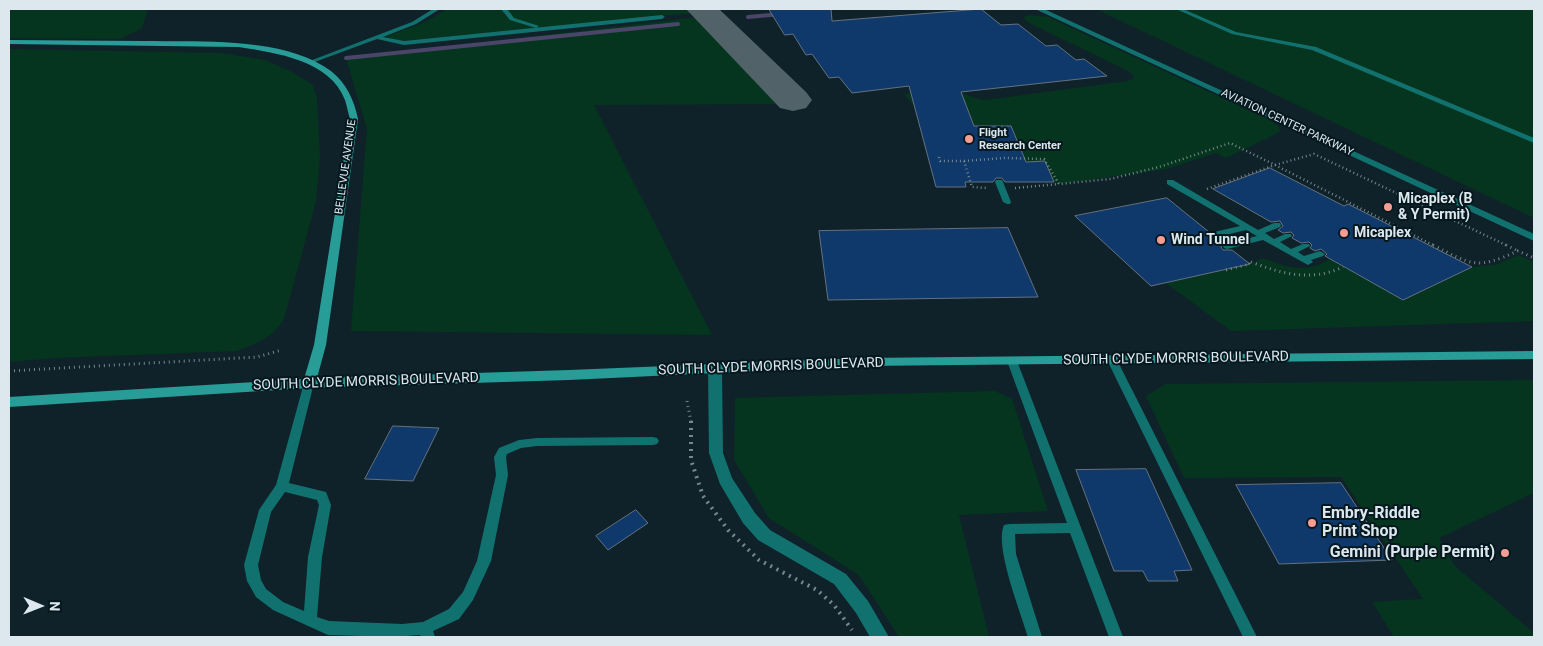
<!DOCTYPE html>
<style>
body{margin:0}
#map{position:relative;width:1543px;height:646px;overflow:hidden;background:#0f2229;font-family:Roboto,sans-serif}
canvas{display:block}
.frame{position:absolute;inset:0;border:10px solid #dce8ed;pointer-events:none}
.north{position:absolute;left:15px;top:581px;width:50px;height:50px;-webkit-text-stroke:4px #06181f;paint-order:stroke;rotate:91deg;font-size:14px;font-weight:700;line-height:20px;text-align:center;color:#dce8ed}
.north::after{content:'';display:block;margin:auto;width:18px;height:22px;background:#dce8ed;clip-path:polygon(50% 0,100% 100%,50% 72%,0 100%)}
</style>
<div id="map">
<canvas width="1543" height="646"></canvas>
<div class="frame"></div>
<div class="north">N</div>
</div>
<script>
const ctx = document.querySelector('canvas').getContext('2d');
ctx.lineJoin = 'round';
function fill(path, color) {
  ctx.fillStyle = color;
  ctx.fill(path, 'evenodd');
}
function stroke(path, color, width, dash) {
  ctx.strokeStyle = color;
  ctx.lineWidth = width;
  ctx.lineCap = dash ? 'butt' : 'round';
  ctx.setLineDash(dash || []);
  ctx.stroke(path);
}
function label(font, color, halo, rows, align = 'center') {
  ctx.font = font + ' Roboto,sans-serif';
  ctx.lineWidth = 4;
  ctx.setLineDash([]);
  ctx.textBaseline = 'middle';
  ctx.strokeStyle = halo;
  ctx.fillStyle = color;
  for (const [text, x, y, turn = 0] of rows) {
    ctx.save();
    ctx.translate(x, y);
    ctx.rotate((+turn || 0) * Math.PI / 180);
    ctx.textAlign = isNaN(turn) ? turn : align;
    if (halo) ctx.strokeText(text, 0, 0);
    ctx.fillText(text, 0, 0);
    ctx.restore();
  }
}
fill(new Path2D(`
 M9 9H148L142 28 120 39 9 38Z
 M447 9H689L693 13 402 41 383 38 425 22Z
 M1096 9H1534V218Z
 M1028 15 1048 17 1272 121 1279 127 1280 132 1226 158 1216 153 1167 169 1059 184 1054 182 1045 162H1026L1011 126H974L966 105H913L904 94C917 92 931 89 944 89 959 89 971 99 986 100L1127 81 1134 78 1133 75 1128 71 1029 23 1023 18Z
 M699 17 776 104 594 105 712 335 351 331 367 129 346 58Z
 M9 49 222 53 265 60 292 72 313 85 317 98 320 158 316 201 284 319C272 338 258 343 237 351L55 358 9 362Z
 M1518 255 1534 262V321L1231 331 1166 283 1250 264 1263 258C1288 268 1306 274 1330 259L1403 300 1472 267 1495 265Z
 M1534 380V493L1439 538 1455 566 1534 633V637H1394L1372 602 1423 599 1341 477 1184 478 1146 396 1166 384Z
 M995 391 1012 399 1048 511 959 515 989 637H899L859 575 769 518 734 460 735 398Z`), '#05351f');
stroke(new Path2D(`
 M748 17 781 14
 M346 58 678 24`), '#4b4669', 4);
fill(new Path2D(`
 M686 9H719L806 92 812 100 806 108 793 111 780 108Z`), '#526269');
const building = new Path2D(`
 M769 9H831L832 21 981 9 1001 25 1018 24 1046 46 1057 45 1076 60 1084 59 1107 76 961 92 974 126H1011L1026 162 1045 161 1054 182H1005L1002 178H996L993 182H965L966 187H936L909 86 852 93 839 77 829 78 812 54 806 55 793 34 785 35Z
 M1270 168 1344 206 1348 204 1472 267 1403 300 1325 256 1327 254 1321 249 1315 251 1310 248 1312 245 1309 242 1301 243 1292 238 1294 235 1291 232 1283 233 1278 230 1283 226 1280 221 1271 222 1213 189Z
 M1167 198 1209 232 1207 236 1209 239H1218L1223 243 1221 247 1223 250H1232L1250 264 1151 286 1075 216Z
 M1008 228 1038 297 828 300 819 231Z
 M393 426 439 428 413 481 365 479Z
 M1146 469 1192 570 1174 571 1178 581H1148L1143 571H1114L1076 470Z
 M1341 483 1392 560 1279 564 1236 485Z
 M636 510 648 523 608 550 596 536Z`);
fill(building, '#10396b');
stroke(building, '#657180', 1);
stroke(new Path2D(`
 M939 157 940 161H964L972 187 987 188
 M964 161 1004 158 1044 159 1059 184 1110 179 1159 167 1230 143 1275 165 1314 154 1508 246
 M1015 188 1059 184
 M1207 189 1275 165 1435 246`), '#77878d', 2.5, [1, 3]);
stroke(new Path2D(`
 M1433 245C1472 265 1476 270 1518 251L1534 258
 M1506 245 1518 251
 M1226 270 1250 264 1249 261C1281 274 1311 282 1343 267
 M9 371 257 357 282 350
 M687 401 691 422`), '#77878d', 3, [1, 4]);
stroke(new Path2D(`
 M691 421V460L703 496 728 530 759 560 817 590 834 605 852 630`), '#77878d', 4, [2, 5]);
fill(new Path2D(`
 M433 9H440L416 24 383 37 404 41 662 15 665 17 662 19 404 45 377 39 312 63 307 62 412 22Z
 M501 9H507L514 18 539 26 536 28 510 20Z
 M1176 9H1183L1236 32 1316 47 1534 138V143L1312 50 1232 34Z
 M996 180H1002L1003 182 1011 202 1010 204H1007L1003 202 995 182Z
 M1167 180H1173L1258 230 1274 223H1280L1281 225 1280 227 1265 233 1274 239 1285 234H1291L1292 236 1280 242 1291 249 1303 244H1309L1310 246 1298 252 1304 256 1320 251 1325 254 1323 256 1311 260 1313 262 1308 265 1263 240 1227 249 1224 248 1223 246 1224 244 1257 236 1246 230 1213 238 1210 237 1209 235 1210 233 1240 226 1167 184Z
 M1112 356 1117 360 1257 637H1243L1107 360Z
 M1012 357 1017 361 1123 637H1109L1070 533 1015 534 1016 554 1042 637H1028C1021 613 994 546 1004 525L1009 524 1067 523 1007 361Z
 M309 379 313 380 314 383 289 483 326 492 331 505 322 557 317 617 329 621 402 624 423 622 449 609 463 592 477 561 496 475 494 457 499 448 519 440 537 438 653 437 657 438 659 441 657 444 653 445 537 446 521 448 507 454 506 457 508 475 491 561 473 600 459 619 433 631 435 637H421L420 635 394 637 328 635 273 610 256 597 247 581 244 565 259 510 276 485 304 383 305 380ZM285 492 317 500 319 505 308 557 304 611 283 602 266 589 261 580 258 565 271 512Z`), '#11716e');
fill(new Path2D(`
 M1035 9H1044L1534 234V241Z
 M715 364 722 369 723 453 732 478 755 513 770 530 846 574 868 601 889 637H870L856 613 834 584 758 540 743 523 720 484 709 453 708 369Z`), '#11716e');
fill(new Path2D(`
 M9 40C53 40 98 41 142 41 197 42 285 36 331 71 347 84 354 100 358 119L326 345 317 378 569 370 863 358 1534 351V359L863 366 569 380 309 388 9 407V397L304 379 314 345 350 119C348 113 347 106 345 100 330 60 276 53 239 47L9 44Z`), '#289d98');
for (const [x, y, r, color] of [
 [969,139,5,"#f59c93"],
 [1388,207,5,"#f59c93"],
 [1344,233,5,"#f59c93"],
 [1161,240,5,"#f59c93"],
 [1312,523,5,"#f59c93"],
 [1505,553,5,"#f59c93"]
]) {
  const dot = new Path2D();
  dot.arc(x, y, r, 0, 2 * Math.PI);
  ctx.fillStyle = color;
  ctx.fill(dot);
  stroke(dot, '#06181f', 2);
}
label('11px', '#dce8ed', '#06181f', [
 ["AVIATION CENTER PARKWAY",1287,123,25],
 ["BELLEVUE AVENUE",346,167,-82]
]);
label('bold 11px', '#dce8ed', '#06181f', [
 ["Flight",979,133],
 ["Research Center",979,146]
], 'left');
label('bold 14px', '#dce8ed', '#06181f', [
 ["Micaplex (B",1398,199],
 ["& Y Permit)",1398,215],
 ["Micaplex",1354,233],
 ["Wind Tunnel",1171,240]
], 'left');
label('14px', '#dce8ed', '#06181f', [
 ["SOUTH CLYDE MORRIS BOULEVARD",1176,359,-1],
 ["SOUTH CLYDE MORRIS BOULEVARD",771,367,-2],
 ["SOUTH CLYDE MORRIS BOULEVARD",366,382,-2]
]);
label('bold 16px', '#dce8ed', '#06181f', [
 ["Embry-Riddle",1322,514],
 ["Print Shop",1322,532],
 ["Gemini (Purple Permit)",1495,553,"right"]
], 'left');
</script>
